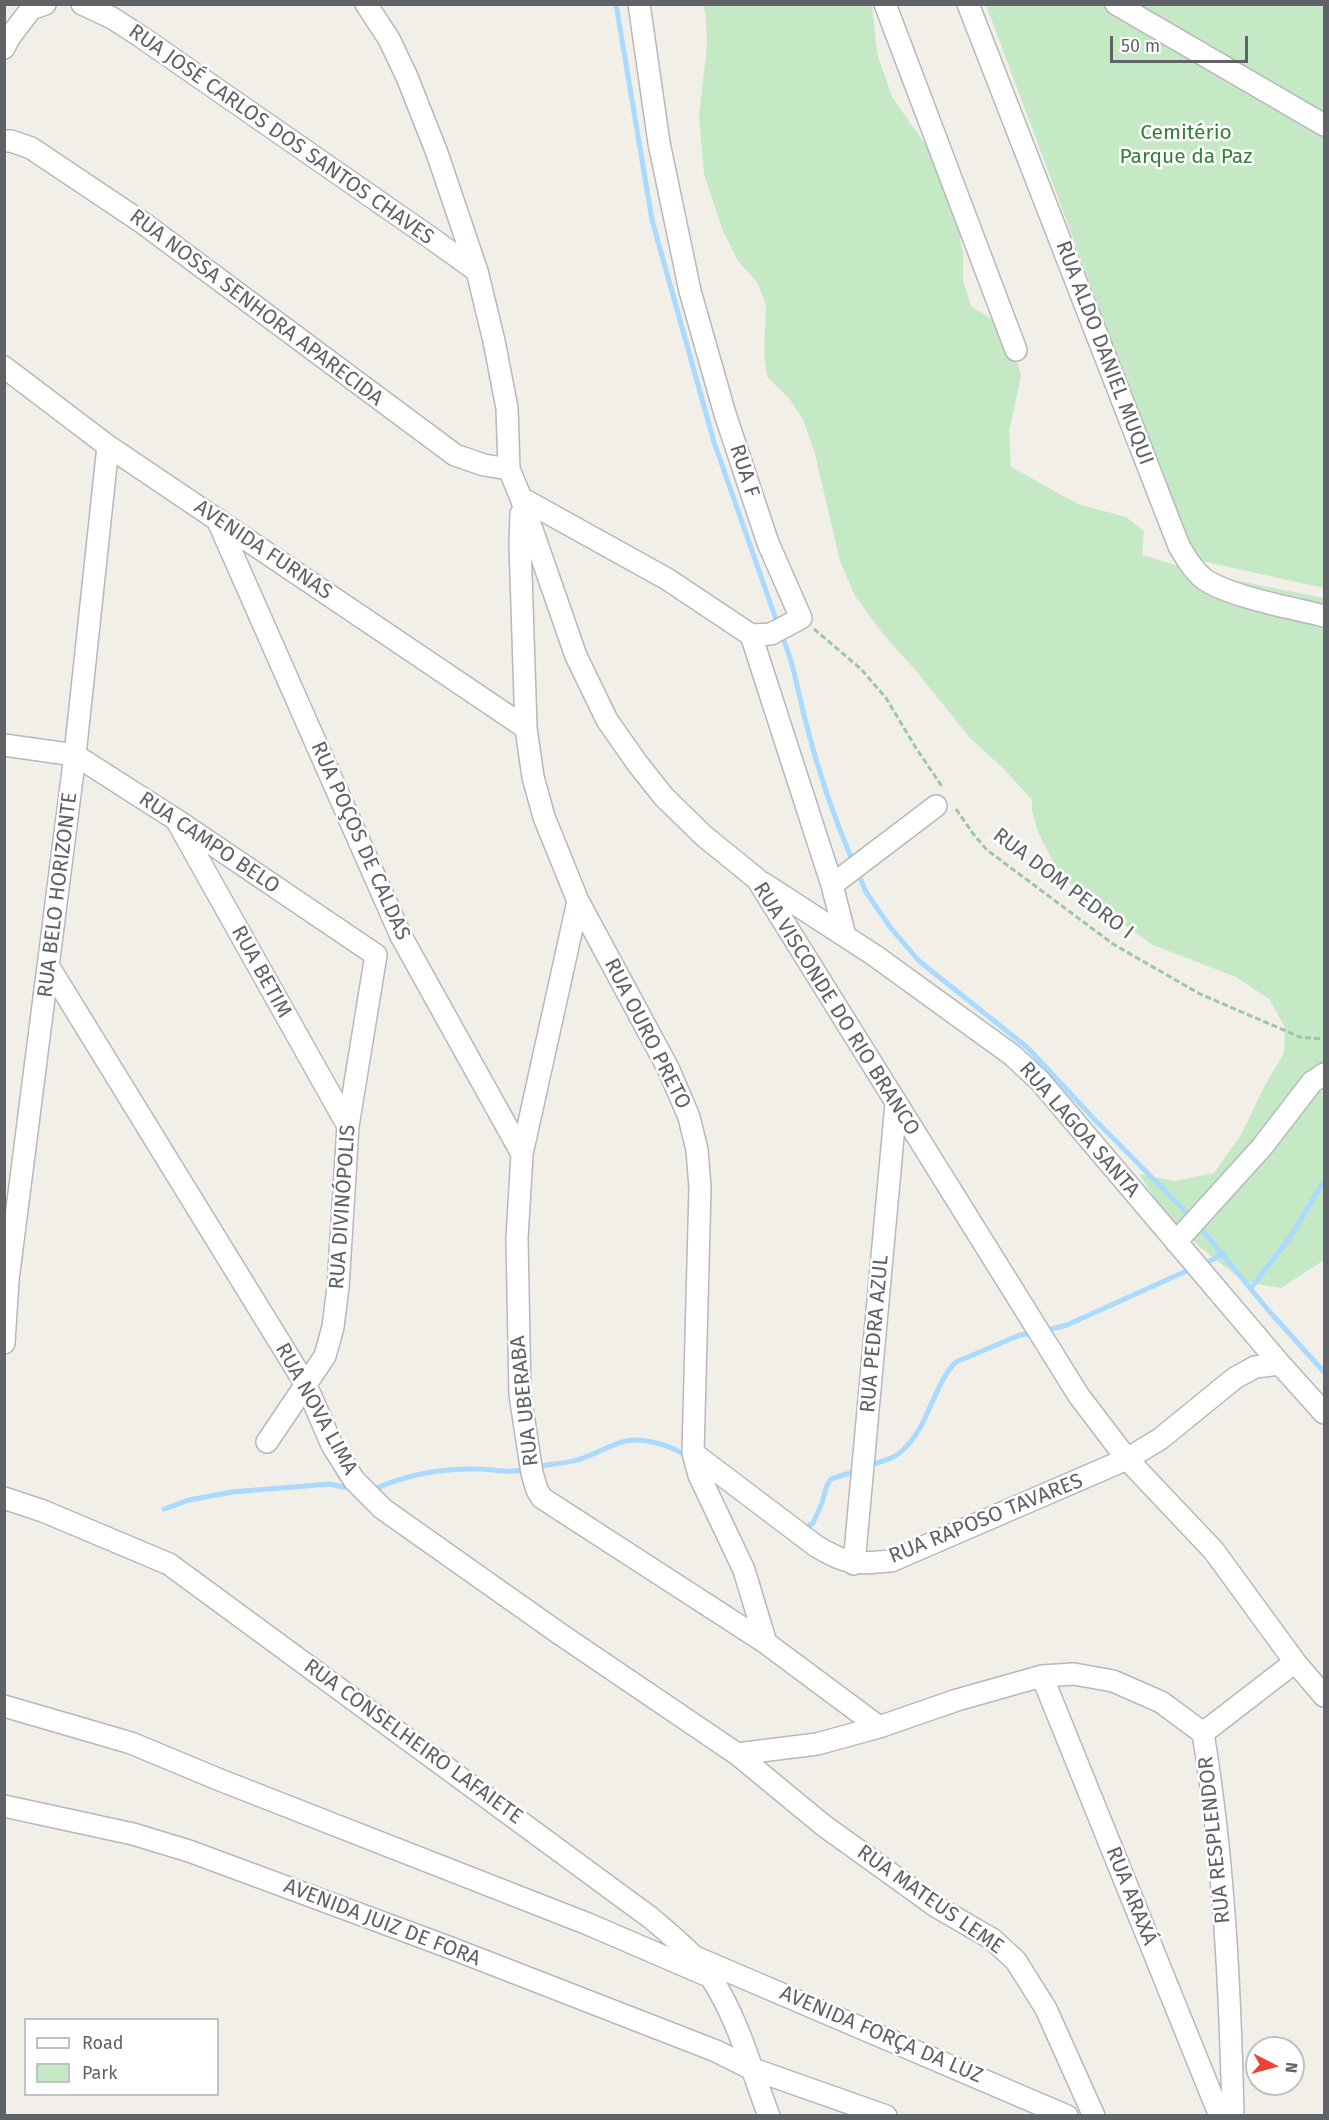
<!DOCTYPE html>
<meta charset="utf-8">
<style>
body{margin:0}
#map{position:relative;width:1329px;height:2120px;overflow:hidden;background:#f1efe8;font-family:"Fira Sans",sans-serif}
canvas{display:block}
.frame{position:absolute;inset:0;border:6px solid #5f6368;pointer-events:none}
.legend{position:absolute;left:24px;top:2018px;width:195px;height:78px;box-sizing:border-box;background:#fff;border:2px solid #bfc1c3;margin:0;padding:8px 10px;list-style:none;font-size:18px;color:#5f6368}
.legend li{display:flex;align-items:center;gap:12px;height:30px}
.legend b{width:30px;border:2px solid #bfc1c3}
.north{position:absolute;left:1245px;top:2036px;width:60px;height:60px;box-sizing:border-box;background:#fff;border:2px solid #bfc1c3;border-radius:50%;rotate:96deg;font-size:16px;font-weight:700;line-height:24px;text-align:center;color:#5f6368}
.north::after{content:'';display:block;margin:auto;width:21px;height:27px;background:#ea4335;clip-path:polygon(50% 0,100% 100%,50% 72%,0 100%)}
.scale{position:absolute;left:1110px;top:36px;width:138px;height:27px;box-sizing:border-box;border:3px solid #5f6368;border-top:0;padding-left:8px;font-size:18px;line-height:21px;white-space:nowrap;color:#5f6368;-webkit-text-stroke:4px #fff;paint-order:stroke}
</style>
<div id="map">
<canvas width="1329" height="2120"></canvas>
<div class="frame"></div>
<ul class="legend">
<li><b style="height:8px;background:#fff"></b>Road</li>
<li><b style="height:16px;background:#c5e8c5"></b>Park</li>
</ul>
<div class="north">N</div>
<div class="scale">50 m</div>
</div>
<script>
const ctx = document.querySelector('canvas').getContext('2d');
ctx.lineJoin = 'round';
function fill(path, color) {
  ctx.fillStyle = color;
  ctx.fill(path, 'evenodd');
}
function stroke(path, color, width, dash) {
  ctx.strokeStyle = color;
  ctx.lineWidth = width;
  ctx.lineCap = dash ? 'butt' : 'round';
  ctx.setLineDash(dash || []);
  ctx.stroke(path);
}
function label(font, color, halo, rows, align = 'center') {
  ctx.font = font + ' "Fira Sans",sans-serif';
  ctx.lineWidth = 5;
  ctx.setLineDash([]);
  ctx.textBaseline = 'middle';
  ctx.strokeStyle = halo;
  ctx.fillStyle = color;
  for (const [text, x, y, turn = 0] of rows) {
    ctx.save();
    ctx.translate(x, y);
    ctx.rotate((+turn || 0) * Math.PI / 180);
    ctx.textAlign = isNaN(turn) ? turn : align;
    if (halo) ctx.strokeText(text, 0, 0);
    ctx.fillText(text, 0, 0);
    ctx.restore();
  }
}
fill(new Path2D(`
 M703 5H872L877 53 892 97 939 164 955 211 963 254V280L971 306 997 323 1012 342 1021 376 1009 431 1011 467 1078 504 1126 517 1144 531 1142 555 1209 575 1324 598V1260L1281 1288 1245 1282 1211 1256 1170 1221 1139 1174 1175 1181 1214 1173 1241 1135 1263 1089 1284 1053 1285 1027 1269 999 1236 977 1153 945 1076 890 1056 867 1038 832 1032 811V800L1005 770 970 738 917 672 885 636 855 596 840 561 815 454 803 419 789 398 767 377 764 355 766 304 757 282 738 261 723 231 704 174 699 116 707 47 706 16Z
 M986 5H1324V588L1202 561 1185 537Z`), '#c5e8c5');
stroke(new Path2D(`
 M616 4 652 220 714 442 778 625
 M781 634C794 662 798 693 806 723 818 770 834 818 853 862
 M857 871 866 892 890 927 919 961 1028 1048 1096 1121 1192 1218
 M1198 1225 1269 1311 1324 1372
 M1201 1265 1224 1254
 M1251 1288 1291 1236 1324 1181
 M1044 1331 1067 1325 1193 1268
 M867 1466C878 1462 889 1461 898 1454 929 1431 932 1385 956 1362L1020 1335 1035 1333
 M537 1467C552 1463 569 1464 583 1458 597 1453 610 1445 626 1441 643 1437 674 1446 687 1457
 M373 1490C403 1475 443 1468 477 1469 496 1469 509 1474 528 1469
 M164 1509 189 1500 232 1492 330 1484 352 1489
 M803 1530 813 1523 822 1503 827 1485 831 1479 856 1471`), '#aadaff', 5);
const minor = new Path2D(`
 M82 4 112 18 140 36 431 238 477 271
 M366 4 389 39 407 77 437 153 477 271 494 341 507 408 509 469 521 498 576 656 607 720 637 763 664 797 704 836 757 879 1079 1396 1127 1459 1214 1551 1295 1662 1324 1696
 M885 4 1016 350
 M968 4 1179 546C1186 558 1193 570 1204 579 1230 597 1293 608 1324 616
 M1116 4 1324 125
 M4 48 9 38 31 9 45 4
 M4 141H11L31 148 143 223 455 455 484 465 509 469
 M4 367 108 446 526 728
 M521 498 667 579 751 635 771 634 801 618 768 543 725 414 690 291 659 143 639 4
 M521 514 520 544 526 728 533 777 544 817 578 901 668 1068 689 1117 697 1150 700 1188 693 1453 699 1475 744 1570 766 1643
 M217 519 401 936 522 1154
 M751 635 832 885 845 936
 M4 745 75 755 175 819 376 955
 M178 823 348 1126
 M763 883 874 955 1012 1055 1040 1081 1280 1364 1324 1413
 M832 885 936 806
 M578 901 522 1154 517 1238 520 1395 532 1473 537 1490 542 1498 766 1643 879 1727
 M49 967 306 1385 332 1445 354 1480 383 1509 560 1634 737 1754 823 1825 937 1907 992 1939 1016 1961 1046 2009 1094 2116
 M1176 1242 1262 1147 1312 1082 1324 1074
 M4 1343 8 1280 75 755 108 446
 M267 1442 325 1356 333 1327 338 1287 348 1126 376 955
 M693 1453 816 1546C847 1565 856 1564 891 1561L1127 1459 1160 1439 1235 1378 1255 1367 1280 1364
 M4 1498 43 1511 169 1564 651 1918C672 1936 694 1954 710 1976 738 2018 751 2069 769 2116
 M854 1564 896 1104
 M1042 1676 1220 2116
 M4 1706 131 1743 220 1780 588 1924 704 1974
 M1203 1733 1295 1662
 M737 1754 817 1744 879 1727 957 1700 1042 1676 1074 1674 1113 1681 1161 1702 1203 1733C1224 1860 1230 1988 1233 2116
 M4 1806 133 1834 189 1851 451 1948 716 2051 750 2068 886 2116
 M695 1957 1067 2116`);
stroke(minor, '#b5b8bc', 24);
stroke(new Path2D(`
 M814 629 861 669 886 698 916 748 943 788
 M956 809 974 835 987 850 1113 944 1200 994 1300 1037 1324 1039`), '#9cc7a9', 3, [6, 3]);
stroke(minor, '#fff', 21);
label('21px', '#348238', '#fff', [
 ["Cemitério",1186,133],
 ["Parque da Paz",1186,157]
]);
label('21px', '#5f6368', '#fff', [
 ["RUA JOSÉ CARLOS DOS SANTOS CHAVES",281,135,35],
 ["RUA NOSSA SENHORA APARECIDA",256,308,37],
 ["RUA ALDO DANIEL MUQUI",1104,353,69],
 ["RUA F",744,471,72],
 ["AVENIDA FURNAS",263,550,34],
 ["RUA POÇOS DE CALDAS",360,841,66],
 ["RUA CAMPO BELO",209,843,34],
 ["RUA DOM PEDRO I",1063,884,37],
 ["RUA BELO HORIZONTE",58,895,-83],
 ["RUA BETIM",261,972,61],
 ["RUA VISCONDE DO RIO BRANCO",836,1009,58],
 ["RUA OURO PRETO",647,1034,63],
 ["RUA LAGOA SANTA",1079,1130,49],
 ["RUA DIVINÓPOLIS",343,1207,-86],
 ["RUA PEDRA AZUL",875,1334,-85],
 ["RUA UBERABA",525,1401,-96],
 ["RUA NOVA LIMA",316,1409,61],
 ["RUA RAPOSO TAVARES",986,1519,-22],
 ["RUA CONSELHEIRO LAFAIETE",413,1742,36],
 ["RUA RESPLENDOR",1215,1840,-96],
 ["RUA ARAXÁ",1131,1896,68],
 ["RUA MATEUS LEME",930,1900,35],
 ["AVENIDA JUIZ DE FORA",382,1923,21],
 ["AVENIDA FORÇA DA LUZ",881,2035,23]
]);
</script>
